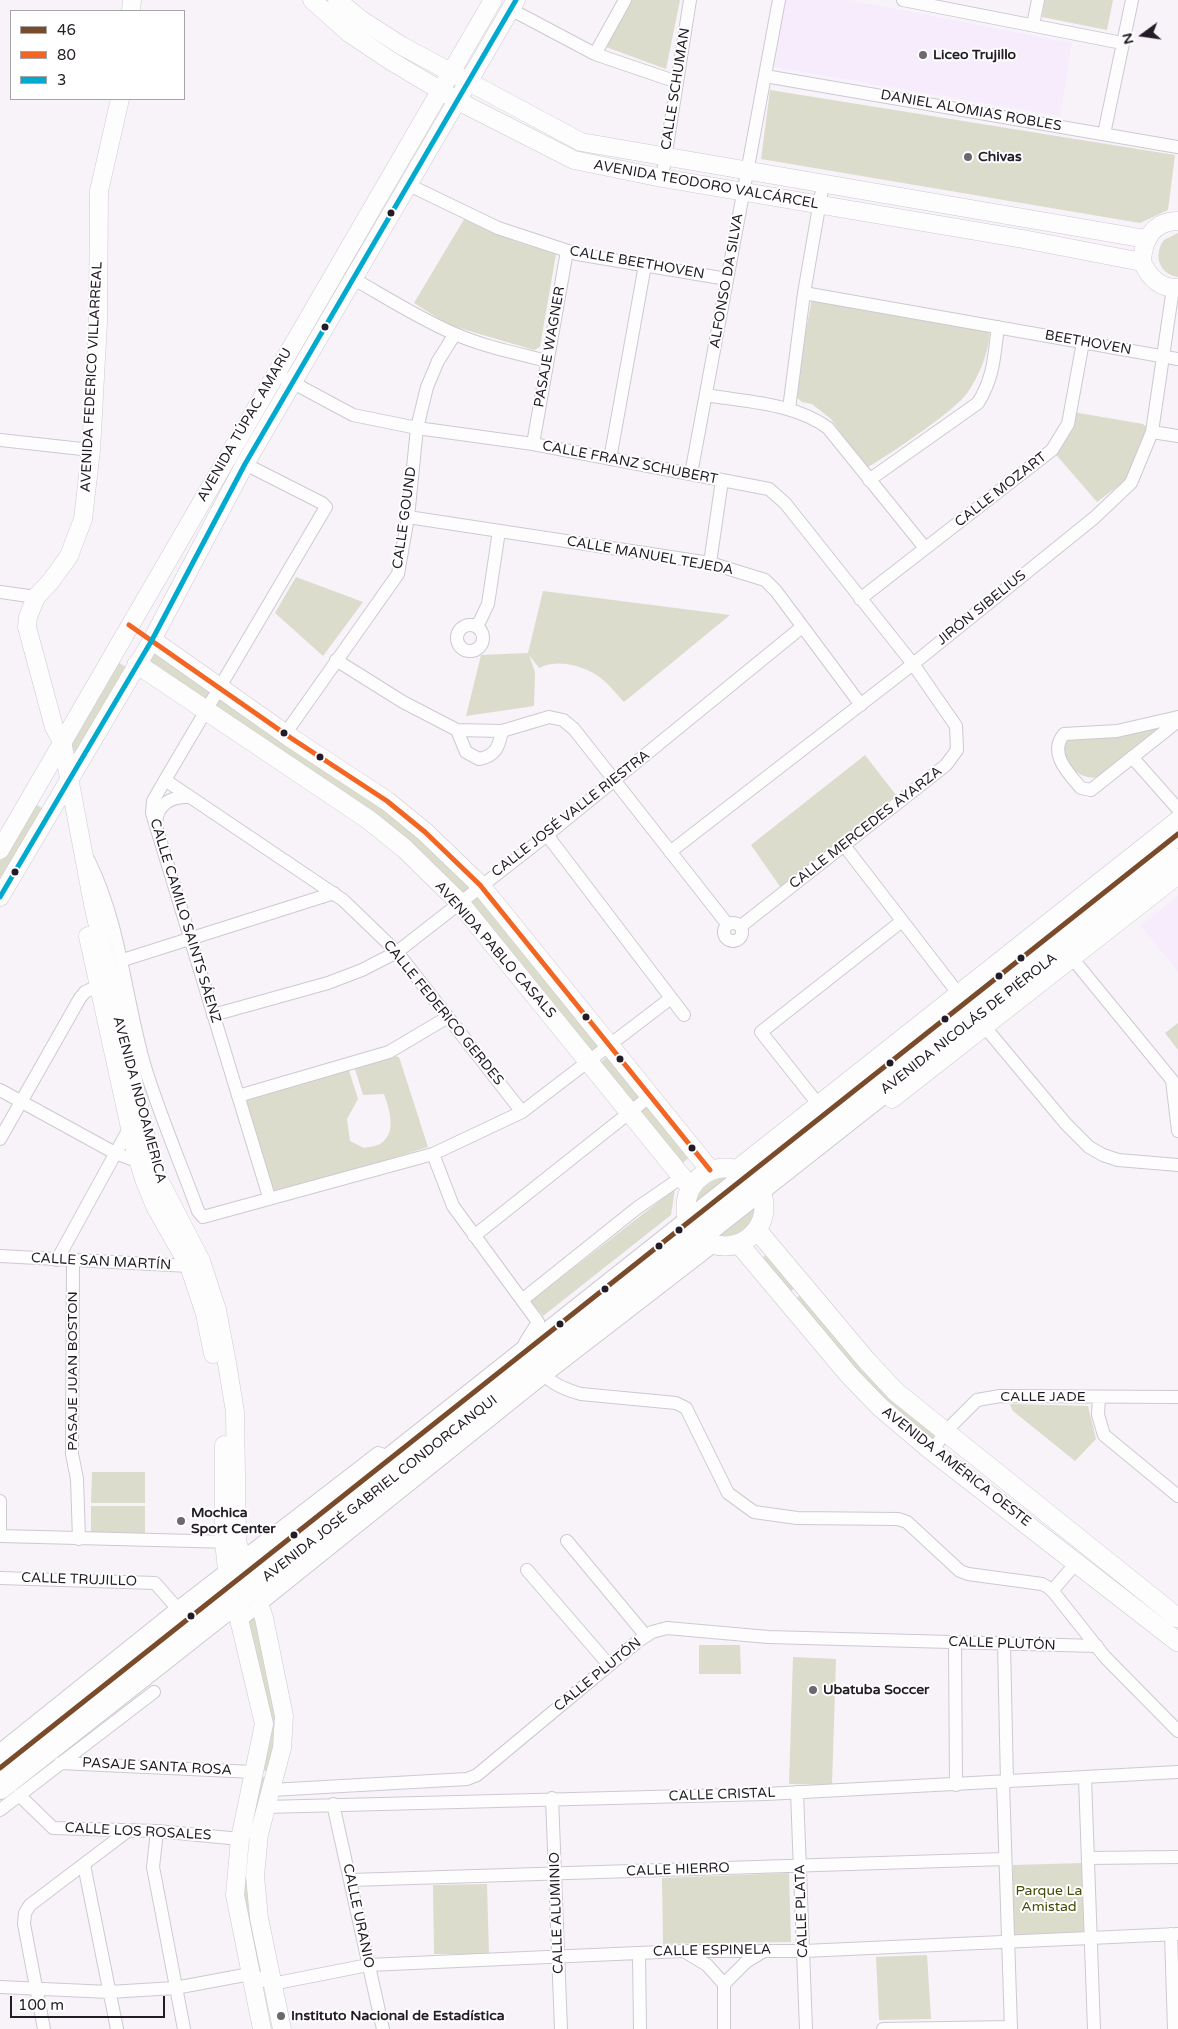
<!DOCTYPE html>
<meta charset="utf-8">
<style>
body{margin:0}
#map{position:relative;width:1178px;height:2029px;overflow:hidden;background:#f7f3f9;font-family:"Varela Round",sans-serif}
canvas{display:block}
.legend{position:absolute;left:10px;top:10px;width:175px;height:90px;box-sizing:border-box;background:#fff;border:1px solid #a7a4a8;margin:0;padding:6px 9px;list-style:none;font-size:15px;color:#231c26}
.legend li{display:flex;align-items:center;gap:10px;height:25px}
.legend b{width:25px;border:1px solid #a7a4a8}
.north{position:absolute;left:1118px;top:10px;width:50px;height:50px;-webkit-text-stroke:4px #fff;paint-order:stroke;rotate:256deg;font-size:14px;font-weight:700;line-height:20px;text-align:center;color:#231c26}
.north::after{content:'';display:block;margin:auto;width:18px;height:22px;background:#231c26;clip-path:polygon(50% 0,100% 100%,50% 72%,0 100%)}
.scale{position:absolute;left:10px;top:1996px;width:155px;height:22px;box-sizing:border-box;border:2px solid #231c26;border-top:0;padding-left:6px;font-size:15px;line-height:18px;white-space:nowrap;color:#231c26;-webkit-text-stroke:4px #fff;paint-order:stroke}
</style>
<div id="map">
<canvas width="1178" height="2029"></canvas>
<ul class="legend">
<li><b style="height:6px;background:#7a4b2a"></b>46</li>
<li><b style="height:6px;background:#f26522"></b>80</li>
<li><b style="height:6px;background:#00a9ce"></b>3</li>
</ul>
<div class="north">N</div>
<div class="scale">100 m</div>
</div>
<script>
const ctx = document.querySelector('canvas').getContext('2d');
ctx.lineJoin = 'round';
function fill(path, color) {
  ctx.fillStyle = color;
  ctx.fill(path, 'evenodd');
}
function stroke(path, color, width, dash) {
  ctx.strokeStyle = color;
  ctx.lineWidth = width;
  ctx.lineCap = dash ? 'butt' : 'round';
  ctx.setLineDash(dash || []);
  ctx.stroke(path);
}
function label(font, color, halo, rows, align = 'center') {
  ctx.font = font + ' "Varela Round",sans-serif';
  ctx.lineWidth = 4;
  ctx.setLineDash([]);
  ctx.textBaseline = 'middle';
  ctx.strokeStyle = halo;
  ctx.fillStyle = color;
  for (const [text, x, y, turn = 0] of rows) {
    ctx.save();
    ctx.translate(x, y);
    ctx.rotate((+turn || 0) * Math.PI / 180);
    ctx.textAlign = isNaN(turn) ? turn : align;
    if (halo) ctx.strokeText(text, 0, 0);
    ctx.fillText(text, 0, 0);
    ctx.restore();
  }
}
fill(new Path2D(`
 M785 0H849L1072 43 1060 116 774 67Z
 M1178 896V972L1141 925Z`), '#f6ecfb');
fill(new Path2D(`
 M632 0H680L666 69 606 47Z
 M1045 0H1113L1107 30 1042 17Z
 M770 90 1175 155 1168 210 1140 223 761 159Z
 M466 216 498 228 514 241 556 254 540 347 534 350 449 325 414 303Z
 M1178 233V277C1159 274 1153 255 1164 240Z
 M812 298 990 330C989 352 980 374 968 392 956 410 889 455 868 467L850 446 831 419 812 404 802 402 794 395Z
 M1073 412 1143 424 1152 432 1131 483 1118 486 1097 502 1052 450Z
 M296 577 363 602 323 656 275 613Z
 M543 591 730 615 624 702C617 695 610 685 602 679 586 666 558 658 539 668L529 655 535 672 534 706 466 716 481 655 528 653Z
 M153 651 214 693 205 707 143 665Z
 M114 660 126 667 77 753 65 746Z
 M220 697 400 819 473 889 460 899 211 713Z
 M1167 722 1101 777C1079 781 1069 767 1062 747L1067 733Z
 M865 755 896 795 781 888 751 845Z
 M34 803 45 810 0 880V861Z
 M476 895 601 1047 590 1056 465 904Z
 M1178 1023V1050L1165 1033Z
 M395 1056 399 1057 428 1147 271 1197 239 1099 347 1064 358 1099 347 1119 350 1141 364 1148C369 1147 376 1146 380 1144 398 1133 389 1109 384 1094L363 1095 355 1069Z
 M608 1056 691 1156 679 1166 596 1066Z
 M731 1174 740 1177 690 1209C696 1189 711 1179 731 1174Z
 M675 1189 671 1215 543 1316 531 1301Z
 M757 1200 759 1209C749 1231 735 1243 710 1239Z
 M771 1251 799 1285 787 1294 761 1259Z
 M805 1292 940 1432 930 1445 877 1400 792 1301Z
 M1012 1404 1088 1406 1096 1439 1075 1461 1013 1411 1010 1405Z
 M92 1472H145V1503H91Z
 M91 1506H145V1536H91Z
 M256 1614 279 1731 271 1773 259 1769 246 1623Z
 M699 1645H740L741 1674H699Z
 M793 1657 836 1659 832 1785 789 1784Z
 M258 1776 269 1778 254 1836 266 1974 254 1971 241 1897 246 1838Z
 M1083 1863 1086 1935 1012 1936 1013 1865Z
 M789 1873 791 1942 663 1944 662 1878Z
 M487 1884 489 1954H434L433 1885Z
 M927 1955 931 2019 879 2020 876 1957Z`), '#dbdccb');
const street = new Path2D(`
 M903 0 1122 43
 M512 10 595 54 677 82
 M1033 25 1038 0
 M595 54 625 0
 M765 76 1178 147
 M1104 134 1132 0
 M662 178 690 0
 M409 185 498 228 577 254 727 279
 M354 279C387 298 420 319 455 334 485 347 516 353 547 361
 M804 293 1178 359
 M286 379 353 415 417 428 533 444 769 489 785 503 913 664 956 726 957 750 946 765 741 926
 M706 395C747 402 794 403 828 428L925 548
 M789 409 804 293 823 184
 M1152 432 1178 436
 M0 440 91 450
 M533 444 567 251
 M610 459 645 265
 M245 464 322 503 326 507 165 780 153 801 152 813 269 1197
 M691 474 779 0
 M869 480 978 403C994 377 994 357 998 327
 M408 517 710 563 765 580 776 591 861 705
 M710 563 722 480
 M0 592 36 597
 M860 599 1052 450 1068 424 1083 342
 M457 638a13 13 0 1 1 26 0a13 13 0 1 1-26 0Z
 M477 627 488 604 499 531
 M336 660 403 702 457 730 502 731 549 717 563 720 574 729 728 925
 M1178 717 1117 731 1064 734C1048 753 1068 773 1081 788L1091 790 1178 721
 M457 730 466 752 479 759C496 756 499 746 502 731
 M285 734 398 574 408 517 417 428 427 387 438 361 455 334
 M1132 757 1178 809
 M165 780 343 900 397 952 522 1112
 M156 822C158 803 172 796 190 797
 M547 835 684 1015
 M843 844 964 1001
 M670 852 913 664 1094 518 1131 483 1152 432 1173 288
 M89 861C121 926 125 999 145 1067 160 1116 181 1164 198 1211L203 1217 433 1154 522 1112 671 998
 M724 932a9 9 0 1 1 18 0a9 9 0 1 1-18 0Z
 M1072 958 1172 1080 1178 1131
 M123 960 334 893
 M213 1015 328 983 362 970 397 952 547 835 802 627
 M979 1020 1066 1124 1089 1147 1103 1155 1118 1160 1178 1165
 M0 1090 115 1153 139 1162
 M238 1096 389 1052 448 1017
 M818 1104 761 1032 902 921
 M0 1139 80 998 85 992 98 986
 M433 1154 453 1206 538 1322 525 1343
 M474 1236 649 1097
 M0 1256 189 1266 194 1263
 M57 1260 130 1127
 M73 1262 72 1454 77 1479 79 1539
 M522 1300 637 1208 682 1177
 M532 1361C545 1380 559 1388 581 1394L676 1403 686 1408 728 1493 754 1512 797 1518 898 1519 907 1522 960 1571 968 1574 1042 1584 1051 1589 1105 1657 1178 1731
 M1099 1397 1098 1415 1104 1435 1178 1496
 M932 1451 946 1431 977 1400 1000 1396 1178 1397
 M0 1501V1536
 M0 1536 232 1542
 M567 1541 646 1636
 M527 1570 609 1665
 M0 1578 155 1583 177 1608
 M1052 1591 1077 1562
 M241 1620 544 1377 715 1245
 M955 1642 956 1785
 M1004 1644 1007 1782
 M0 1750 177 1608 378 1453 392 1458
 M60 1763 254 1772
 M1085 1778 1094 2029
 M1003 1783 1011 2029
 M271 1790 467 1779 477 1775 637 1642 652 1632 667 1628 768 1637 1097 1646
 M797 1792 806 2029
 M19 1795 53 1828 157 1831 240 1839
 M552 1798 561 2029
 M333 1804 383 2029
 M266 1807 766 1794 1178 1772
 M0 1810 154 1692
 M157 1831 153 1867 184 2029
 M1088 1858 1178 1857
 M84 1865 117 2029
 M351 1880 1005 1859
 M1171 1934 1174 2029
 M684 1951 707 1965 724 1984
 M639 1953 640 2029
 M0 1987 109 1992 175 1988 250 1974 272 1984 368 1965 683 1951H804L1178 1934
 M44 2029 24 1924 25 1913 30 1905 129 1830
 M724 2029V1984L746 1962 764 1951
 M883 2029 1011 2027`);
const secondary = new Path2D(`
 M312 0 349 33 391 61 458 101 574 160 662 178 1023 239 1142 262
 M337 0 360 19 402 46 581 142 1146 239
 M131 11 132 0
 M120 99 99 191 98 322 91 450 83 519 69 556 51 581 36 597 28 617 27 627 54 727 62 741 93 904 145 1133 157 1176 201 1261 217 1310 227 1363 235 1412 237 1542 264 1618 284 1716 282 1748 259 1834 255 1876 259 1918 282 2029
 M1178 221C1154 221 1143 239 1142 262 1149 277 1160 289 1178 288
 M0 850 493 0
 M0 897 152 640 245 464 516 0
 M88 936 134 1146 144 1179 155 1206 189 1266 205 1314 213 1354
 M892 1099 1178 875
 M737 1169 1178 820
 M224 1445V1542L227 1569 264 1724 240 1839 235 1895 262 2029`);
const primary = new Path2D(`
 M152 640 291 738 387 801 425 832 480 885 710 1170
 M137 664 369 820 405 849 459 902 691 1188
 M686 1207a39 39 0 1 1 78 0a39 39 0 1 1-78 0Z
 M757 1230 867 1361 896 1392 1178 1618
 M739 1244 849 1375 880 1407 932 1451 1178 1642`);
const highway = new Path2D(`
 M0 1768 1178 834
 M0 1788 1178 860`);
stroke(street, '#cec9d1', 14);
stroke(secondary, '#cec9d1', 19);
stroke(primary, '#cec9d1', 20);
stroke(highway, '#cec9d1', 24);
stroke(street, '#fefdfe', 12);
stroke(secondary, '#fefdfe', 18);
stroke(primary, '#fefdfe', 19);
stroke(highway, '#fefdfe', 22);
stroke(new Path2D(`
 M0 1768 1178 834`), '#7a4b2a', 5);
stroke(new Path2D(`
 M129 625 291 738 387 801 425 832 480 885 710 1170`), '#f26522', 5);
stroke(new Path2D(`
 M0 897 152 640 245 464 516 0`), '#00a9ce', 5);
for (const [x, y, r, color] of [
 [923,55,5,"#6d6770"],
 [968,157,5,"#6d6770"],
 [391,213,4.5,"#231c26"],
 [325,327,4.5,"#231c26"],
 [284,733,4.5,"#231c26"],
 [320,757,4.5,"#231c26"],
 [15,872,4.5,"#231c26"],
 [1021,958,4.5,"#231c26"],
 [999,976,4.5,"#231c26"],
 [586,1017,4.5,"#231c26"],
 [945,1019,4.5,"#231c26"],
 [620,1059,4.5,"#231c26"],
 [890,1063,4.5,"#231c26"],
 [692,1148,4.5,"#231c26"],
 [679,1230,4.5,"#231c26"],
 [659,1246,4.5,"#231c26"],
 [605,1289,4.5,"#231c26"],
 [560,1324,4.5,"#231c26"],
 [181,1521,5,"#6d6770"],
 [294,1535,4.5,"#231c26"],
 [191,1616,4.5,"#231c26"],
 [813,1690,5,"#6d6770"],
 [281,2016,5,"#6d6770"]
]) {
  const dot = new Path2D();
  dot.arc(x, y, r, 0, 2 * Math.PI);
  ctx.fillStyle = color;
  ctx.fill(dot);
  stroke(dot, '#fff', 2);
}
label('bold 14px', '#231c26', '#fff', [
 ["Liceo Trujillo",933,55],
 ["Chivas",978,157],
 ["Mochica",191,1513],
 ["Sport Center",191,1529],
 ["Ubatuba Soccer",823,1690],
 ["Instituto Nacional de Estadística",291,2016]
], 'left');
label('14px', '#231c26', '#fff', [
 ["CALLE SCHUMAN",676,89,-81],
 ["DANIEL ALOMIAS ROBLES",971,111,10],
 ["AVENIDA TEODORO VALCÁRCEL",706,185,10],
 ["CALLE BEETHOVEN",637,263,10],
 ["ALFONSO DA SILVA",727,281,-80],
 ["BEETHOVEN",1088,343,10],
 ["PASAJE WAGNER",550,347,-80],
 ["AVENIDA FEDERICO VILLARREAL",92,377,-87],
 ["AVENIDA TÚPAC AMARU",245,425,-60],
 ["CALLE FRANZ SCHUBERT",630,463,11],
 ["CALLE MOZART",1001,490,-38],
 ["CALLE GOUND",405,518,-82],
 ["CALLE MANUEL TEJEDA",650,556,10],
 ["JIRÓN SIBELIUS",982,608,-39],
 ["CALLE JOSÉ VALLE RIESTRA",571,814,-38],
 ["CALLE MERCEDES AYARZA",866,828,-38],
 ["CALLE CAMILO SAINTS SÁENZ",185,921,73],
 ["AVENIDA PABLO CASALS",495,950,49],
 ["CALLE FEDERICO GERDES",443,1013,51],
 ["AVENIDA NICOLÁS DE PIÉROLA",969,1024,-38],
 ["AVENIDA INDOAMERICA",139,1100,75],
 ["CALLE SAN MARTÍN",101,1262,3],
 ["PASAJE JUAN BOSTON",73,1371,-90],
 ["CALLE JADE",1043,1397],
 ["AVENIDA AMÉRICA OESTE",956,1467,38],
 ["AVENIDA JOSÉ GABRIEL CONDORCANQUI",380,1489,-38],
 ["CALLE TRUJILLO",79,1580,2],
 ["CALLE PLUTÓN",1002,1644,2],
 ["CALLE PLUTÓN",598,1675,-39],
 ["PASAJE SANTA ROSA",157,1767,3],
 ["CALLE CRISTAL",722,1795,-2],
 ["CALLE LOS ROSALES",138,1832,3],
 ["CALLE HIERRO",678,1870,-2],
 ["CALLE PLATA",802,1911,-92],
 ["CALLE ALUMINIO",557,1913,-92],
 ["CALLE URANIO",358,1916,78],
 ["CALLE ESPINELA",712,1951,-1]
]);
label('14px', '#474b06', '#fff', [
 ["Parque La",1049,1891],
 ["Amistad",1049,1907]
]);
</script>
